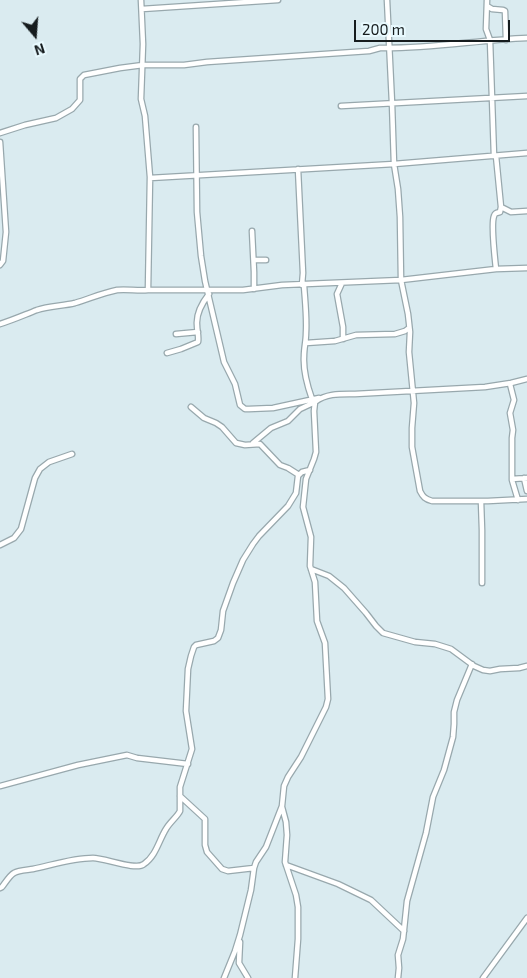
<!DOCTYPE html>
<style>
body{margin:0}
#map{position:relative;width:527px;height:978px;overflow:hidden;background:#daebf0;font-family:"Exo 2",sans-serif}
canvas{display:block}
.north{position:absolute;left:10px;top:10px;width:50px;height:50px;-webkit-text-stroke:4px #e8f9fe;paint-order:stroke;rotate:162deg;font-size:14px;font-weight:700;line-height:20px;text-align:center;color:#161c1e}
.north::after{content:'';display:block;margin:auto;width:18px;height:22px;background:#161c1e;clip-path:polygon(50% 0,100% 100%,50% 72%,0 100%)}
.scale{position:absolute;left:354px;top:20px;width:156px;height:22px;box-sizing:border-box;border:2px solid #161c1e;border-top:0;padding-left:6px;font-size:15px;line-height:18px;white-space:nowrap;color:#161c1e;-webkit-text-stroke:4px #e8f9fe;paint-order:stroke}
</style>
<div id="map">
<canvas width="527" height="978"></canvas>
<div class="north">N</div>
<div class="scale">200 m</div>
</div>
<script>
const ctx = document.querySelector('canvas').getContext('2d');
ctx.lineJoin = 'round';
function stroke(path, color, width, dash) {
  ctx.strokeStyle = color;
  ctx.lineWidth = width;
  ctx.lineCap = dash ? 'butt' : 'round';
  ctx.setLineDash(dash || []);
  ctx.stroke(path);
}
const minor = new Path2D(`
 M141 0 143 44 141 99 145 116 150 177 148 290
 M387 0 392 103 394 164 398 189 400 217 401 280 408 314 410 332 409 352 414 403 412 428V447L420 491C423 497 425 499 432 501H488L527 499
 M487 0 486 29 490 40 494 156
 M487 6 492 9 503 10 505 11 506 40
 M142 9 278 0
 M341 106 527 96
 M196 127 197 212 201 256 205 281 224 362 235 384 240 405 245 409H249L273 408 319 398
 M0 133 25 125 56 118 72 109 80 100V79L84 75 120 68 143 65H184L207 62 369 51 380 48C429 49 478 40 527 38
 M0 142 6 232 3 261 0 265
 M298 169 303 273 302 285
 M150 178 394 164 527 153
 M501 207 511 212 527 211
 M252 231 254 272V289
 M254 260H266
 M496 269C495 260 491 224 494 216 495 213 496 213 500 212L501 207 496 156
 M342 283 337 294 343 327V339
 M304 285C305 301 307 317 306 333 306 341 304 348 304 356 303 371 307 385 312 399
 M0 324C13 320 24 315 37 310 49 306 63 306 75 303 89 299 102 293 117 290 127 289 138 291 148 290H243L282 285 401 280 496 269 527 268
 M176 334 198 332
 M306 343 335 341 356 335 395 334 405 331 409 328
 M167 353 181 349 198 342C199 336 197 331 197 325 196 314 202 303 209 294
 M510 384 514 400 510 413 513 430 512 438V480L518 500
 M191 407 204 418 216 423 222 427 236 443 245 445 260 444 280 465 288 468 299 475
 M253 443 271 428 288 421 300 409 315 402
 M524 478 527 491
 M512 479 527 478
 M481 501 482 530V583
 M0 545 14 538 21 529 35 478 40 469 49 462 72 454
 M311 569 329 576 344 588 366 613 376 626 383 633 415 642 435 644 451 649 474 666 483 670 490 671 500 669 519 668 527 666
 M0 786 78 765 127 755 137 758 188 764
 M180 796 205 819V845L207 852 222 869 228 871 254 868
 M282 807 286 822 287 835 285 862 296 895 298 907V939L295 978
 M286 865 338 884 371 900 404 931
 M0 888 2 887C5 883 10 875 14 873 19 870 28 870 33 869 52 865 73 858 93 858 105 858 136 871 144 864 156 856 159 840 166 829 170 822 177 817 180 811V787L192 749 186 711 188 669 191 656 194 647 196 645 214 641 218 638 221 630 223 611 233 583 243 560 253 544 259 536 288 506 296 493 298 476 302 472 310 470
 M240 942 239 963 248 978
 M224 978 235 951 240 935 251 890 254 868 256 862 266 847 282 806 284 786 288 777 301 757 326 707 328 699 325 643 317 621 315 582 310 566 311 537 303 507 306 479 314 459 316 452 314 411 315 402C327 393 341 394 355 394L485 387 511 383 527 379
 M398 978 399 968 398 955 403 939 407 901 426 833 433 797 444 770 453 737 454 724V712L457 700 472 664
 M483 978 527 918`);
stroke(minor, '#98a8ad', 7);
stroke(minor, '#fff', 4.5);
</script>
